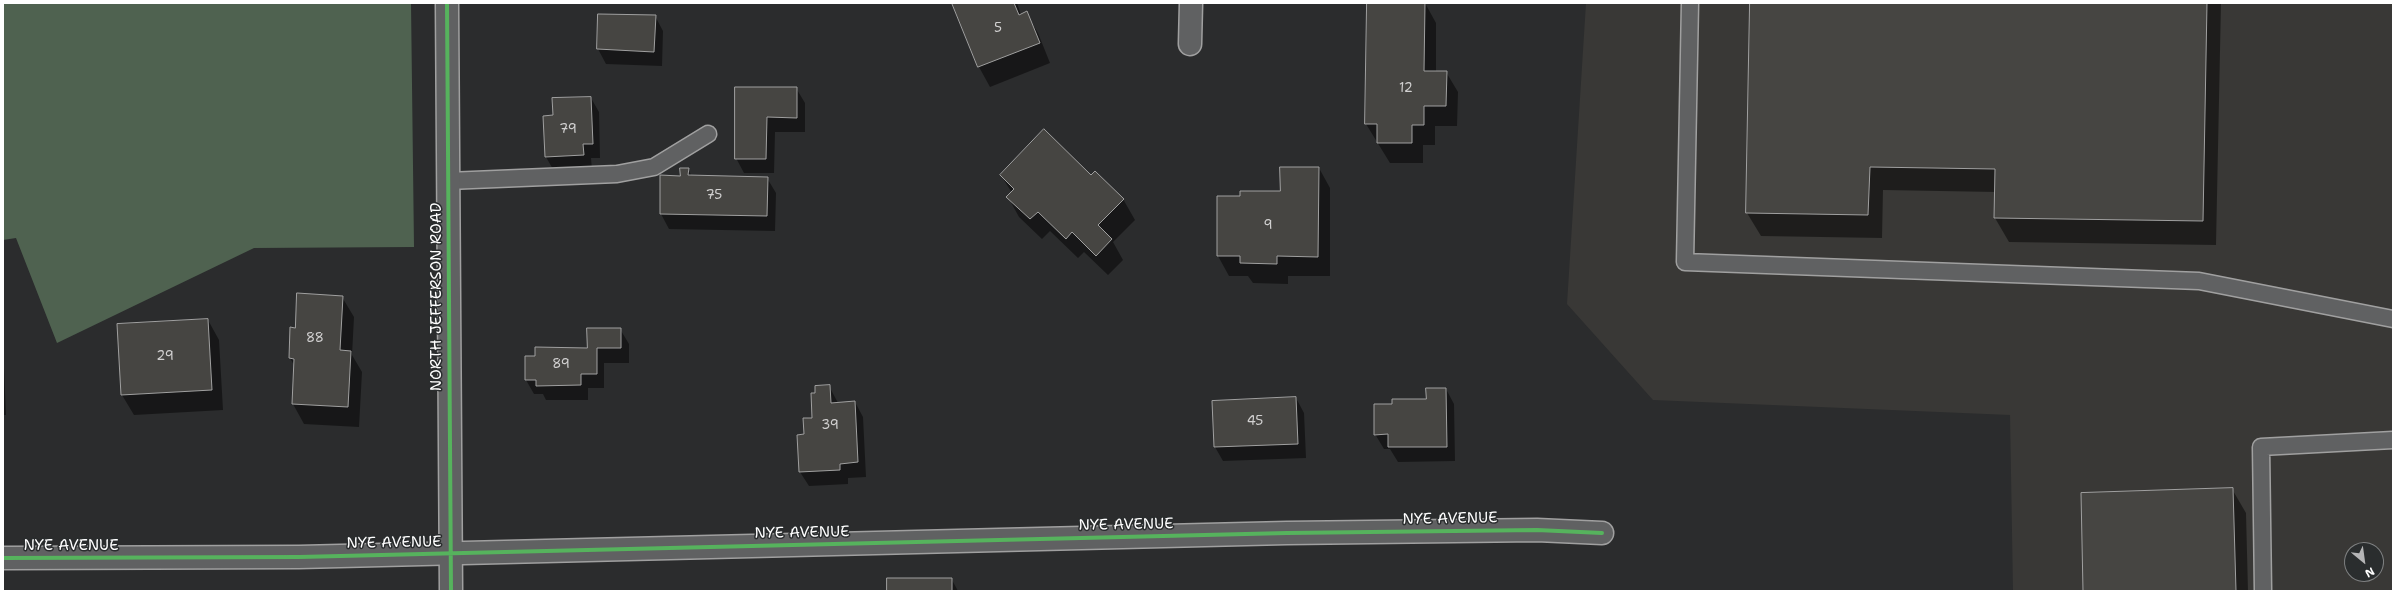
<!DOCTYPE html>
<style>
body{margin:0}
#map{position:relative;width:2396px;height:594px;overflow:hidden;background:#2b2c2d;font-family:"Shantell Sans",sans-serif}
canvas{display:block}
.frame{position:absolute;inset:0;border:4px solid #fff;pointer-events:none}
.north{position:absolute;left:2344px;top:542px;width:40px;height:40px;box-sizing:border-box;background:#2a2d2e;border:1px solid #7f8182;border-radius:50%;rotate:151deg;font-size:11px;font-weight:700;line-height:16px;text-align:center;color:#fff}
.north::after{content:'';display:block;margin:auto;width:14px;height:18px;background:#b5b5b6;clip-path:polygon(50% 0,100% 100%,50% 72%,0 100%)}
</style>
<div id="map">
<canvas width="2396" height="594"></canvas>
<div class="frame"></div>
<div class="north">N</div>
</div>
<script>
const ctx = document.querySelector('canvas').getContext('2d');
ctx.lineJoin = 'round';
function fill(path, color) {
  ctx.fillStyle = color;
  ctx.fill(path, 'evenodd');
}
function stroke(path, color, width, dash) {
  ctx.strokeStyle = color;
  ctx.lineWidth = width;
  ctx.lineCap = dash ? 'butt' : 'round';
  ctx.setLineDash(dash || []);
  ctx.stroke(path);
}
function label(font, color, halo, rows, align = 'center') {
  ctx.font = font + ' "Shantell Sans",sans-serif';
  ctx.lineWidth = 3;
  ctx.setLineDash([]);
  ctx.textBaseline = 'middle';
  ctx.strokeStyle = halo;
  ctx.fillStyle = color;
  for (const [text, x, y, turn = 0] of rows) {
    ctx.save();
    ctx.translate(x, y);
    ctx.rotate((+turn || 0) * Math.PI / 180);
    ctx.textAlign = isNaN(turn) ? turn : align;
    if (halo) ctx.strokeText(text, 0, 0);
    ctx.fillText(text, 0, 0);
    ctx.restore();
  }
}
fill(new Path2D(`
 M1586 3H2393V591H2013L2010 415 1653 400 1567 304ZM2352 550H2376V574H2352Z`), '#393836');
fill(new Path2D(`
 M3 3H411L414 247 254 248 57 343 16 238 3 240Z`), '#4f6250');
fill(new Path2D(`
 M953 3H1017L1021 15 1026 13 1038 33 1050 63 990 87 979 67Z
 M1368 3H1425L1436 23V72H1446L1458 92 1457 126H1435V145H1423V163H1390L1366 124Z
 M1751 3H2221L2216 245 2009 242 1995 218 1996 192 1883 190 1882 238 1761 236 1747 213Z
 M599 15 655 16 663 31 662 66 606 64 598 49Z
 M736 88H796L805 103V132H775L774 173H744L736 158Z
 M591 98 599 112 600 158H591L592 170 554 171 546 157 554 116Z
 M1319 168 1330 188V276H1288V284L1253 283 1248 276H1229L1218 256 1241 197 1281 192Z
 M688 169 692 177 767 178 776 193 775 231 669 229 661 214V177H681Z
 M1001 175 1091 177 1123 199 1135 220 1113 242 1123 260 1108 275 1084 252 1078 258 1050 231 1042 239 1019 217 1008 197 1012 193Z
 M342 297 354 317 352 355 362 372 359 427 304 424 293 404 295 367 290 358 291 328 296 329Z
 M208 320 219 340 223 410 134 415 122 395Z
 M620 329 629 344V363H604V388H588V400H546L543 394H534L526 380 588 349Z
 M3 345 6 415H3Z
 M829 386 838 403 855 402 863 417 866 477 848 478V484L809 486 800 472 805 435 813 419 816 394Z
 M1446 389 1454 404 1455 461 1398 462 1390 449H1384L1375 434Z
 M1296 398 1304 413 1306 458 1223 461 1215 447Z
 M2232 489 2246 513 2248 591H2084Z
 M952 580 958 591H888Z`), '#0007');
const building = new Path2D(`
 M952 3H1014L1019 15 1027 11 1040 43 978 67Z
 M1367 3H1425L1424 71H1447L1446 106H1424V125H1412V143H1377V124H1365Z
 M1750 3H2207L2203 221 1994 218 1995 169 1870 167 1868 215 1746 213Z
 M598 14 656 15 654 52 597 49Z
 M735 87H797V118L767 117 766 159H735Z
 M591 97 593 144H583L584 155 545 157 543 116 553 115 552 98Z
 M1044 129 1091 175 1095 171 1124 199 1098 225 1112 239 1096 256 1072 232 1066 239 1038 212 1030 219 1006 197 1014 189 1000 175Z
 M1280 167H1319L1318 257 1277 256V264L1240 263V256H1217V196H1240V191H1280Z
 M680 168H689L688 175 768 177 767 216 660 214V175L680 176Z
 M297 293 343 296 340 350 351 351 348 407 292 404 294 359 289 358 290 327 295 328Z
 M208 319 212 390 121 395 117 324Z
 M587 328H621V348H597V374H581V385L536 386V380H525V356H535V347L587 348Z
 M830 385 831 403 855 401 858 462 840 464V470L799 472 797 435 804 434 803 418H812L811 393H815V386Z
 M1426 388H1446L1447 447H1388V434L1374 435V404H1392V399H1426Z
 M1296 397 1298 444 1214 447 1212 401Z
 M2233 488 2236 591H2083L2081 493Z
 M887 578H952V591H887Z`);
fill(building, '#464542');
stroke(building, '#a0a0a0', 1);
const service = new Path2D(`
 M1690 3 1685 262 2199 281 2393 319
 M448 181 617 174 654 167 708 134
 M2263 591 2261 447 2393 440`);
const minor = new Path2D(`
 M1190 44 1191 3
 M3 558 299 557 1287 533 1537 530 1602 533`);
const tertiary = new Path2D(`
 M447 3 451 591`);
stroke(service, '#a0a0a0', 19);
stroke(minor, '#a0a0a0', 25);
stroke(tertiary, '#a0a0a0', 25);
stroke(service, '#606162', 16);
stroke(minor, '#606162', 22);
stroke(tertiary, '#606162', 22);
stroke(new Path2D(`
 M447 3 451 591
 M3 558 299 557 1287 533 1537 530 1602 533`), '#56b35d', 4);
label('13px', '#d1d0d0', null, [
 ["5",998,29],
 ["12",1406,89],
 ["79",568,130],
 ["75",714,196],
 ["9",1268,226],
 ["88",315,339],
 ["29",165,357],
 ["89",561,365],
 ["45",1255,422],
 ["39",830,426]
]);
label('15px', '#fff', '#2a2d2e', [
 ["NORTH JEFFERSON ROAD",437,297,-90],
 ["NYE AVENUE",1450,519,-1],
 ["NYE AVENUE",1126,525,-1],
 ["NYE AVENUE",802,533,-1],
 ["NYE AVENUE",394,543,-1],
 ["NYE AVENUE",71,546]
]);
</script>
